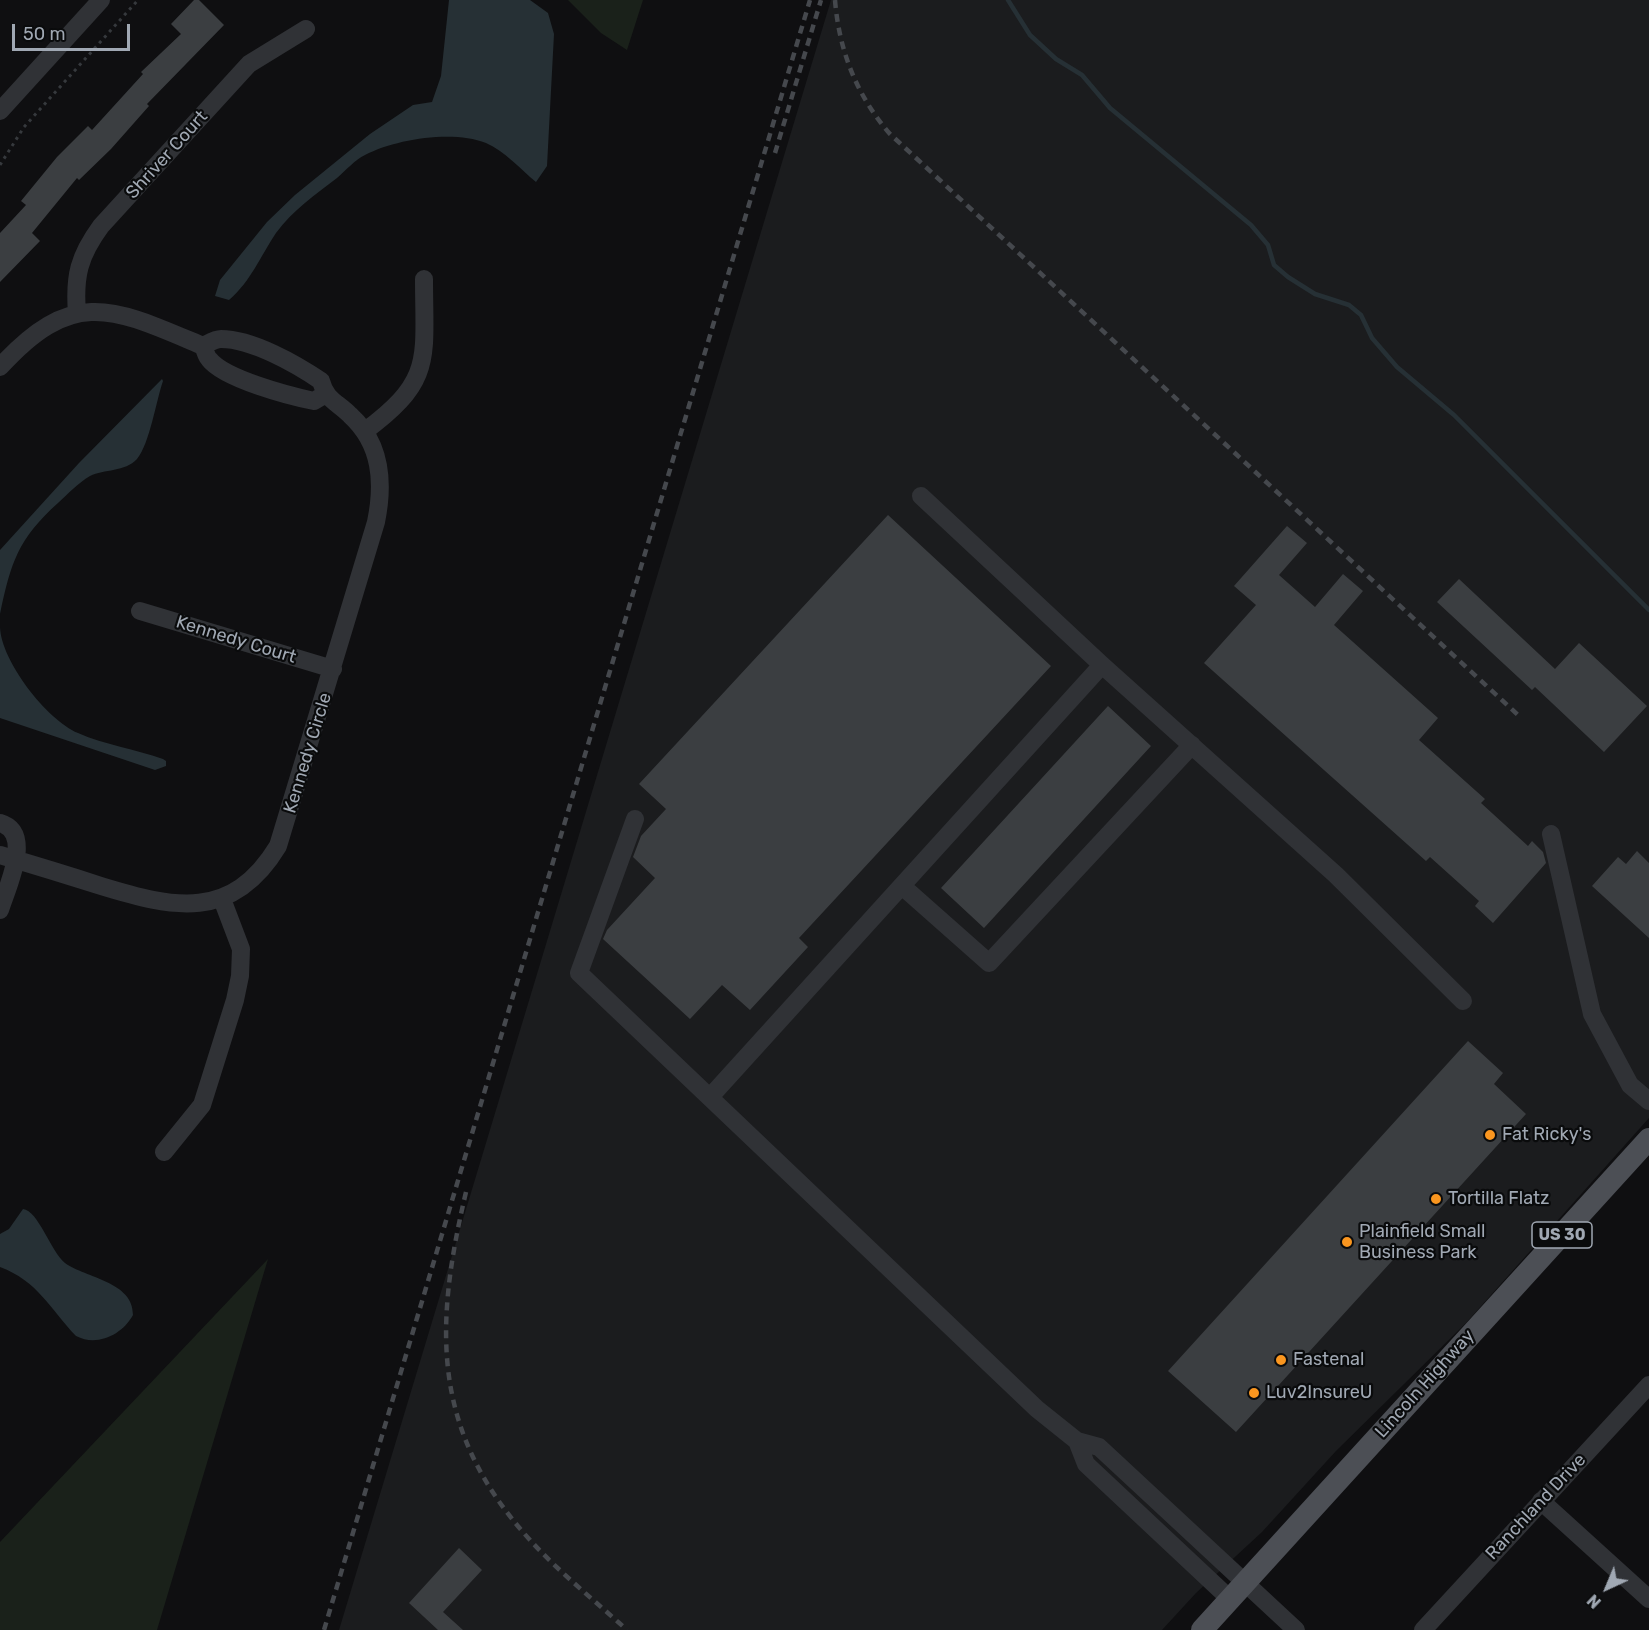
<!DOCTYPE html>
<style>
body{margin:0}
#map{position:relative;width:1649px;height:1630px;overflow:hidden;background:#0f0f11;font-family:Rubik,sans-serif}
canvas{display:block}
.north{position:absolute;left:1577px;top:1558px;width:60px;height:60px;-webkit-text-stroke:4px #0a0b0c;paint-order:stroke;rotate:224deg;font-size:16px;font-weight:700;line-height:24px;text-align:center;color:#a0a8b3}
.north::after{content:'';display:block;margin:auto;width:21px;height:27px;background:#a0a8b3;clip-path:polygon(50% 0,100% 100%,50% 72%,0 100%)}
.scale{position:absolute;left:12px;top:24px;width:118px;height:27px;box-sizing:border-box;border:3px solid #a0a8b3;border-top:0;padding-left:8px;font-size:18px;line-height:21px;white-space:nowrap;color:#a0a8b3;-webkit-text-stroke:4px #0a0b0c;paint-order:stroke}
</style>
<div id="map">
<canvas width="1649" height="1630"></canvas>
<div class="north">N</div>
<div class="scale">50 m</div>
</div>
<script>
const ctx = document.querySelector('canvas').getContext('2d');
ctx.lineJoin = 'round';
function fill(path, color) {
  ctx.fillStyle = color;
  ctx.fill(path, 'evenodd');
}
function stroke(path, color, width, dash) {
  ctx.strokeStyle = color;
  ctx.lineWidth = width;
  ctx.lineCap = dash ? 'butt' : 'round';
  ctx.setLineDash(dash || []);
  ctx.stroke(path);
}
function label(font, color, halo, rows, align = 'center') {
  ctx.font = font + ' Rubik,sans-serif';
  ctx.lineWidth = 4.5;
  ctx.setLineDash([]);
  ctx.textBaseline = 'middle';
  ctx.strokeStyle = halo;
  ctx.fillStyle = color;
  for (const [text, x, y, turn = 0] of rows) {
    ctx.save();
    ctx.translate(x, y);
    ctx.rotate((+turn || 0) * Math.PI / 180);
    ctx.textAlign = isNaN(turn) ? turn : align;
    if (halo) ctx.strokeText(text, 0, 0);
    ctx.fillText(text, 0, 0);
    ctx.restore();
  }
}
fill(new Path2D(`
 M831 0H1649V1118L1466 1323 1336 1451 1262 1532 1196 1593 1162 1630H339Z`), '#1b1c1e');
fill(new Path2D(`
 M568 0H643L627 50 601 33Z
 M268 1259 157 1630H0V1542Z`), '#1a211a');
fill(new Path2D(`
 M449 0H530L548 13 554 34 547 166 536 182C520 169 505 151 486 143 453 130 396 139 365 155 355 160 346 170 337 178 315 195 293 210 276 233 260 257 251 281 229 300L215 296 220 280 267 222 295 195 370 134 413 105 432 102 441 76Z
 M162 379 163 381C156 401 150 443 137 459 125 472 104 469 90 476 78 483 68 494 58 503 18 539 11 562 0 614V550L79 463Z
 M0 627C1 661 47 720 78 733 105 745 135 749 163 759L166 761V766L155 770 0 718Z
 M23 1209C38 1210 51 1252 65 1263 86 1278 134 1282 133 1315 122 1335 97 1347 76 1336 50 1309 38 1281 0 1267V1234L9 1229Z`), '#263035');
stroke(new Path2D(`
 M1008 0 1030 35 1056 59 1082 75 1110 108 1251 225 1268 245 1274 265 1288 277 1315 294 1349 305 1361 315 1372 338 1397 367 1454 415 1649 610`), '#263035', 4.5);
fill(new Path2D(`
 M194 0H199L224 25 147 104 149 106 111 149 79 180 77 178 32 233 40 241 0 282V233L26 205 21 201 57 157 88 126 92 130 143 74 141 72 181 34 171 24Z
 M888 515 1051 666 799 938 808 947 750 1010 722 985 690 1019 603 939 607 930 655 878 633 857 641 836 666 809 639 784Z
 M1287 526 1307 543 1279 575 1315 607 1343 574 1363 591 1334 625 1438 718 1419 740 1485 799 1481 803 1528 846 1532 841 1543 852 1546 863 1493 923 1475 906 1479 901 1430 857 1426 861 1204 663 1256 605 1234 586Z
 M1459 579 1555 669 1579 643 1647 706 1604 752 1535 687 1532 690 1437 602Z
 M1108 706 1151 746 984 928 941 888Z
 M1637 851 1649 863V938L1592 886 1618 857 1626 864Z
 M1468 1041 1503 1073 1494 1084 1526 1114 1236 1432 1168 1371Z
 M459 1548 482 1570 443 1612 463 1630H438L409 1603Z`), '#3b3e41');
stroke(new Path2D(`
 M0 165 24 127 138 0`), '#36393d', 3, [3, 4.5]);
stroke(new Path2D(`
 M0 111 101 0
 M77 313C74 276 79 256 101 226L249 64 306 29
 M0 367C74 286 113 308 203 346 205 350 206 356 209 359 224 379 290 396 314 401L324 395
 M365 431C434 380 424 359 424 279
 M921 496 1102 665 1336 875 1463 1001
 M140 611 333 669
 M635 819 579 973 1037 1409 1077 1441 1099 1447 1296 1630
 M0 823C34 833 7 887 0 910
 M1551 834 1592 1014 1630 1085 1649 1101
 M0 855C34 865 67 875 101 886 173 908 232 922 278 846L376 522C384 483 382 444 350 415 337 402 326 400 321 381 296 364 252 339 221 339 215 339 209 343 203 346
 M902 886 989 963 1192 745
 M710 1097 1102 665
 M164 1152 202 1105 235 1000 240 976 241 949 222 899
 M1077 1441 1086 1464 1230 1599
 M1541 1501 1649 1599
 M1423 1630 1649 1385`), '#303236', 18);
stroke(new Path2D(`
 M1202 1630 1649 1139`), '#4c4f55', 22);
stroke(new Path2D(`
 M835 0C839 51 857 96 890 134L1518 715
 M775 153 821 0
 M466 1192C434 1327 431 1431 530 1540 559 1572 594 1600 627 1630
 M324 1630 810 0`), '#45484d', 4.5, [8, 6]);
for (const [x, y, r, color] of [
 [1490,1135,6,"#fa961f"],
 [1436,1199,6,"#fa961f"],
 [1347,1242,6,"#fa961f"],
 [1281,1360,6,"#fa961f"],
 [1254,1393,6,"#fa961f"]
]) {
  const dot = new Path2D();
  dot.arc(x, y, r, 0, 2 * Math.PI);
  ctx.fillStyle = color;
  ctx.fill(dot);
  stroke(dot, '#0a0b0c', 2);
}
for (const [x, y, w] of [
 [1562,1235,60]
]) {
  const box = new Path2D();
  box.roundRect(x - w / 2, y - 13, w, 26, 4.5);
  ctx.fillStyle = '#0a0b0c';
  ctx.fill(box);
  stroke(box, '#a0a8b3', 1.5);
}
label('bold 16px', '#a0a8b3', null, [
 ["US 30",1562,1235]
]);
label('18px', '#a0a8b3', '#0a0b0c', [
 ["Shriver Court",167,155,-48],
 ["Kennedy Court",236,640,17],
 ["Kennedy Circle",308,753,-73],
 ["Lincoln Highway",1425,1384,-48],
 ["Ranchland Drive",1536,1507,-47]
]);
label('18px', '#a0a8b3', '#0a0b0c', [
 ["Fat Ricky's",1502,1135],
 ["Tortilla Flatz",1448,1199],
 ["Plainfield Small",1359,1232],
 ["Business Park",1359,1253],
 ["Fastenal",1293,1360],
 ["Luv2InsureU",1266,1393]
], 'left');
</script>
